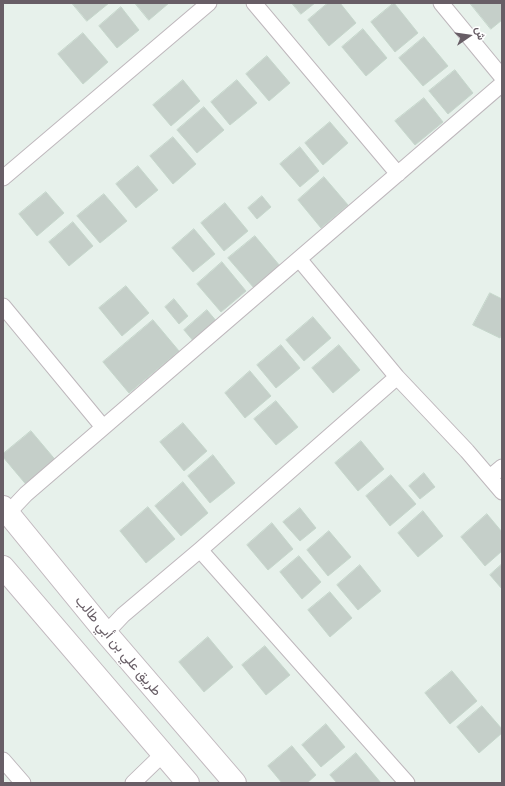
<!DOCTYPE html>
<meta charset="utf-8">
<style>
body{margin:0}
#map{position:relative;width:505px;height:786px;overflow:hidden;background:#e7f1eb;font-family:"IBM Plex Sans",Vazirmatn,sans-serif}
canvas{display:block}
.frame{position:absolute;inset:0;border:4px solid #685e66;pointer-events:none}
.north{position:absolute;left:449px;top:16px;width:40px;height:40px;-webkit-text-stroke:3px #fff;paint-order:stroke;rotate:77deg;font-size:11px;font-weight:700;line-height:16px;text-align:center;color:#685e66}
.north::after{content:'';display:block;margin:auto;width:14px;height:18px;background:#685e66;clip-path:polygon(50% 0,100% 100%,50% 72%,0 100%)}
</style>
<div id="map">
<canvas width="505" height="786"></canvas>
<div class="frame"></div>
<div class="north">ش</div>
</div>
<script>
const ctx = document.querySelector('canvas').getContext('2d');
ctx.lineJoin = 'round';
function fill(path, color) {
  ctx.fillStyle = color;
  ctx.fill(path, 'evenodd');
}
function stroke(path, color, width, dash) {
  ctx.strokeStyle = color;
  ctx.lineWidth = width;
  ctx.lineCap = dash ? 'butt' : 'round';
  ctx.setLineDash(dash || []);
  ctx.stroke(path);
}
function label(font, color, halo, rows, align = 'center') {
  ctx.font = font + ' "IBM Plex Sans",Vazirmatn,sans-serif';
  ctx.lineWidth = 3;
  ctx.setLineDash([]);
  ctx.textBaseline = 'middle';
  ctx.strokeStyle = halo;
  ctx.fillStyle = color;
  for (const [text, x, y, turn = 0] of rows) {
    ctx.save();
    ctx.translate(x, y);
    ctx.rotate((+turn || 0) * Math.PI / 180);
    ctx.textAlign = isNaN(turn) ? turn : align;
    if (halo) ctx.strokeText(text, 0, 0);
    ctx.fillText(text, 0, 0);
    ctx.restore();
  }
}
const building = new Path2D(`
 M72 3H109L87 21Z
 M135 3H169L149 20Z
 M292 3H315L301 14Z
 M328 3H340L356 23 329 46 308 20Z
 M394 3 418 33 395 52 371 22Z
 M470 3H502V20L491 29Z
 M121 7 139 30 117 48 99 26Z
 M363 29 387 58 366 76 342 47Z
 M83 33 108 62 83 84 58 54Z
 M424 37 448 66 423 86 399 58Z
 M267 56 290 83 269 101 246 74Z
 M455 70 473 93 448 114 429 91Z
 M183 80 200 101 171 126 153 105Z
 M237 80 257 103 230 125 211 102Z
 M424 98 443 122 415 145 395 121Z
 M204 107 224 130 197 153 177 130Z
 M330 122 348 143 323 165 305 143Z
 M173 137 196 164 173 184 150 156Z
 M300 147 319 171 300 187 280 164Z
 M138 166 158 190 136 208 116 184Z
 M324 177 348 205 321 228 298 200Z
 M46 192 64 213 37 236 19 214Z
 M104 194 127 221 100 243 77 216Z
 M262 196 271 207 257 219 248 208Z
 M225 203 248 231 224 251 201 223Z
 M73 222 93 246 69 266 49 242Z
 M194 229 215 254 193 272 172 248Z
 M255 236 280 266 254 288 228 258Z
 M222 262 246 291 221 312 197 284Z
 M126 286 149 313 122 336 99 308Z
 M490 293 502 299V334L500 338 473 325Z
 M174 299 188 316 179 324 165 307Z
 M207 310 218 323 195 343 184 330Z
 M313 317 331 338 304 361 286 340Z
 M153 320 179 351 129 393 103 362Z
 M281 345 300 368 276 388 257 365Z
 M339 345 360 370 333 393 312 368Z
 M250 371 271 396 245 418 225 393Z
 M276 401 298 427 276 445 254 419Z
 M183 423 207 451 184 471 160 442Z
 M31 431 58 463 29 488 3 457V454Z
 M361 441 384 469 358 491 335 463Z
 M213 455 235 483 210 503 188 476Z
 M424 473 435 487 420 499 409 486Z
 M391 475 416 504 390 526 366 496Z
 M183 482 208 513 181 536 155 506Z
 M148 507 175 539 146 563 120 531Z
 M300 508 316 528 300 541 283 522Z
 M423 511 443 536 418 557 398 533Z
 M487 514 502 532V551L485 566 461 537Z
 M272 523 293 549 268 570 247 545Z
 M329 531 351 557 328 576 307 550Z
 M299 556 321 582 302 599 280 572Z
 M502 564V589L490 575Z
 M360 565 381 591 358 610 337 585Z
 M330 592 352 618 330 637 308 610Z
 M208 637 233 667 204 692 179 662Z
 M265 646 290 675 266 695 242 665Z
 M452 671 477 701 450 724 425 693Z
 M482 706 502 729V733L479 753 457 727Z
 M326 724 345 747 321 767 302 745Z
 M292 746 316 775 307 783H282L268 766Z
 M356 753 381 783H337L330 775Z`);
fill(building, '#c5cfc9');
stroke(building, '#c5d6cb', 1);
const street = new Path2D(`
 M254 3 398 174
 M441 3 502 77
 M3 178 209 3
 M299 259 397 377 467 451 502 492
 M3 306 103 427
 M490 477 502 467
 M8 513 26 494 502 84
 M200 550 407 783
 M106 633 123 615 200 550 397 377
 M3 760 23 783
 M133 783 163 754`);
const secondary = new Path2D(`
 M3 507 106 633 235 783
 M3 567 188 783`);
stroke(street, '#beb7bc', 17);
stroke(secondary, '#c1b8be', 24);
stroke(street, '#fff', 15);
stroke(secondary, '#fff', 22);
label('14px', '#685e66', '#fff', [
 ["طريق علي بن أبي طالب",118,646,50]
]);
</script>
